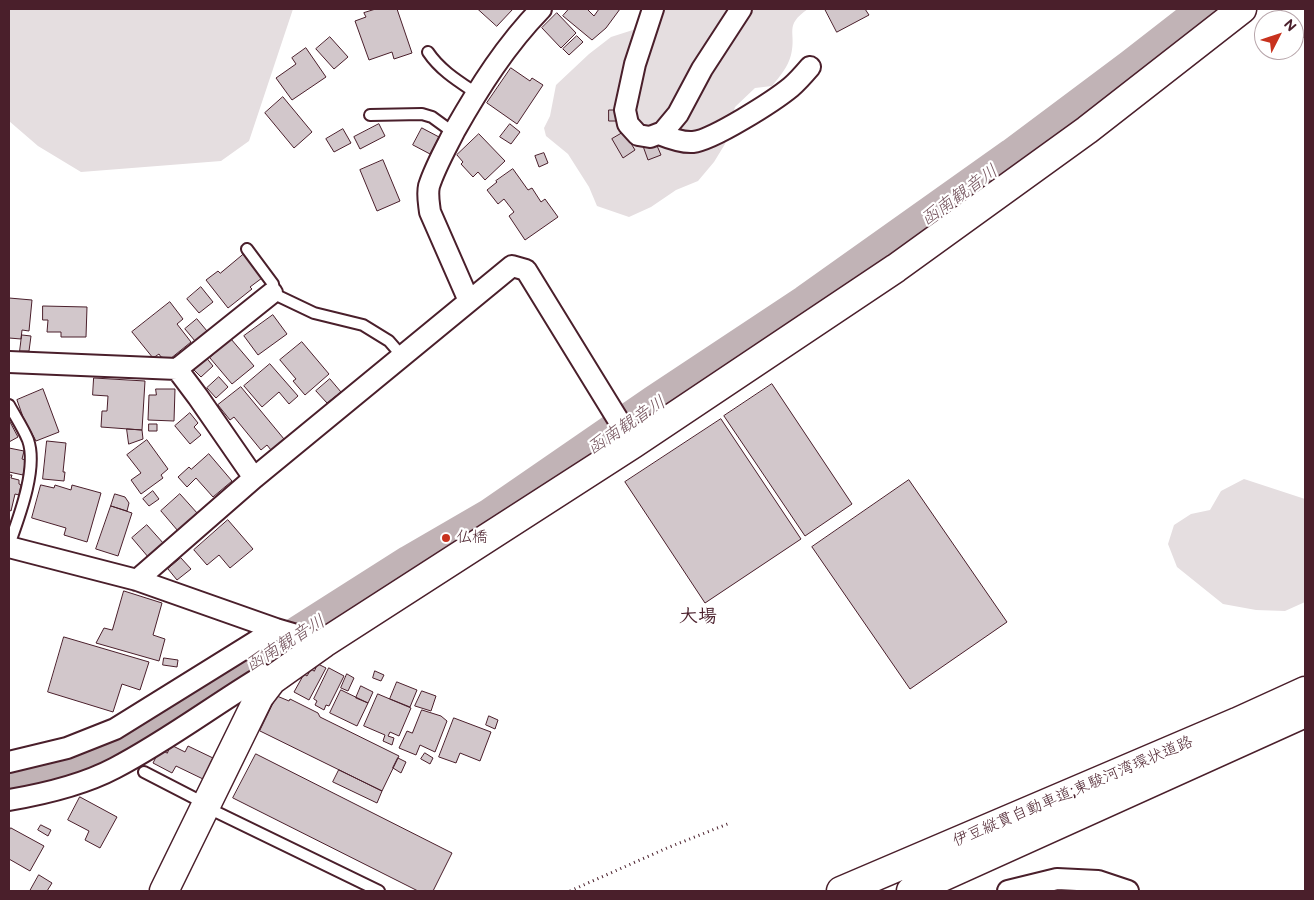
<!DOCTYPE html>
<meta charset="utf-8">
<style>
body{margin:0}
#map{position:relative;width:1314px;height:900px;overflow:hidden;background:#fff;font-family:"Balsamiq Sans",sans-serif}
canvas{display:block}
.frame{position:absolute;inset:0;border:10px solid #4a1f2b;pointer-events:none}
.north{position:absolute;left:1254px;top:10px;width:50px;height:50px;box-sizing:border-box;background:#fff;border:1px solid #b7a5aa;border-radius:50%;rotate:49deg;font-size:14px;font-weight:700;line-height:20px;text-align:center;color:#4a1f2b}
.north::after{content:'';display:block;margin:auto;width:18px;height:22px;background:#c8321e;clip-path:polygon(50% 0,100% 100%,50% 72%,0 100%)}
</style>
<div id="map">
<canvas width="1314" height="900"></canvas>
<div class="frame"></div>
<div class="north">N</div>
</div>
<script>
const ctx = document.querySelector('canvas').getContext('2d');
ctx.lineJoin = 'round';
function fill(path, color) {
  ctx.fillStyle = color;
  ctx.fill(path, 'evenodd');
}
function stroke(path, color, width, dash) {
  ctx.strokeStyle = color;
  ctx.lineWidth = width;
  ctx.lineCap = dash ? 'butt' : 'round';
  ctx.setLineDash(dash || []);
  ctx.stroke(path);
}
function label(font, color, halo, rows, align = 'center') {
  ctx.font = font + ' "Balsamiq Sans","Klee One",sans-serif';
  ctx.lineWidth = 4.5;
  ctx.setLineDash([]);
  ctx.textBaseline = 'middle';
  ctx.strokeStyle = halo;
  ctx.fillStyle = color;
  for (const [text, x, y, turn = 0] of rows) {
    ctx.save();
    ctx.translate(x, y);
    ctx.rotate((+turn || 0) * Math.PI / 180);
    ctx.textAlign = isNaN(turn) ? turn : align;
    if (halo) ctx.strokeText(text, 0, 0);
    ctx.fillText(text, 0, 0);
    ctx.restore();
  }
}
fill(new Path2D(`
 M9 9H293L249 141 221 161 81 172 38 146 9 121Z
 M653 9H808C783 26 797 32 791 55 788 67 780 76 772 86L755 88 735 107 725 144 714 162 698 181 676 190 651 207 629 217 597 206 589 187 568 154 546 136 544 128 550 116 556 85 589 54 611 37 636 29Z
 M1244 479 1305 499V602L1285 611 1256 610 1223 604 1177 567 1168 544 1174 525 1191 514 1210 510 1221 491Z`), '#e5dee0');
stroke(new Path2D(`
 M9 780 50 771 131 742 411 564 492 517 656 404 807 304 1014 157 1133 68 1209 9`), '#c1b3b6', 39);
const building = new Path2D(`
 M376 9H397L412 53 394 59 392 52 369 60 355 21 366 17 364 13Z
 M478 9H513L497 26Z
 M569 9H587L594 16 599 9H620L606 28 592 40 563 16Z
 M825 9H865L869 15 837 32Z
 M557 13 576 33 561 48 542 28Z
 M577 36 583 42 569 55 563 49Z
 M330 37 348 57 334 69 316 49Z
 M306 48 326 77 292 100 276 78 296 64 292 58Z
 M511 68 530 81 532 78 543 85 517 124 487 103Z
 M283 97 312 132 294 148 265 113Z
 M609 110H616V121H609Z
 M379 124 385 136 360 149 354 137Z
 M510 124 520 132 511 144 500 137Z
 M422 128 439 137 430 154 413 145Z
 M343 129 351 143 334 152 326 139Z
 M624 132 635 150 623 158 612 139Z
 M479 134 505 161 485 180 478 172 473 177 461 164 463 162 457 155Z
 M655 141 661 155 648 160 643 146Z
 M544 153 548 163 539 167 535 156Z
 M383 160 400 201 377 211 360 170Z
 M513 169 528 190 532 188 541 202 545 199 558 217 525 240 509 216 514 212 504 199 498 204 487 190 497 182 496 181Z
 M244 254 262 278 250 287 252 289 228 308 206 280 218 271 220 273Z
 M201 287 213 302 199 313 187 299Z
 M9 298 32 300 29 331 22 330 21 339 9 338Z
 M170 302 183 319 177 324 191 342 170 359 161 357 159 354 153 358 132 332Z
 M43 306 87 307 86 337H61V332H47L48 320H43Z
 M273 315 287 334 258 355 244 336Z
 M197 319 207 331 195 341 185 329Z
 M22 335 31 336 29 351H20Z
 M231 339 254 366 232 384 210 358Z
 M302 342 329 374 305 395 293 381 296 379 280 360Z
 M205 356 213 366 201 377 192 368Z
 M270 364 298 396 289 404 279 392 262 407 244 386Z
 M219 377 228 387 216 398 207 388Z
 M94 378 145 381 142 430 101 427 102 411H107L108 396 93 395Z
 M330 379 341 392 327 403 316 391Z
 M772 384 852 504 805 536 724 416Z
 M241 387 284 439 271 450 267 445 261 450 234 417 230 420 218 405Z
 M43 389 59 432 36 441 23 417 17 400Z
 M156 389H175L174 421 148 420 149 395H156Z
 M190 413 198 423 194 427 201 435 190 444 175 426Z
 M721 419 801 539 705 603 625 482Z
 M10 422 18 437 9 442V423Z
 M149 424H157V431H149Z
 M127 429 142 430 143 439 129 444Z
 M147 440 168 469 161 475 163 478 141 494 131 480 141 473 127 455Z
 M47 441 66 443 63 472H65L64 481 43 479Z
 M9 448 24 451 22 459 26 460 23 475 9 472Z
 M209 454 232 481 213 497 196 478 187 487 178 477 189 467 191 469Z
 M9 475H12L11 478 19 480V484L21 485 19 495 15 494 11 511 9 510Z
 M909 480 1007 622 910 689 812 547Z
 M41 485 54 488 55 485 71 490 72 485 101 493 87 542 64 535 66 528 32 518Z
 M153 491 159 499 149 506 143 499Z
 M115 494 125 497 129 503 127 511 111 506Z
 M180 494 198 514 178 531 161 511Z
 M111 506 132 513 118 556 96 549Z
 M228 520 253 549 230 568 219 555 207 565 194 550Z
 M147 525 164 544 149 558 132 538Z
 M181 558 191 569 177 580 168 569Z
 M124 591 162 603 153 635 165 639 159 661 96 643 104 628 112 630Z
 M64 637 149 662 140 690 122 684 113 712 48 692Z
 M164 658 178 660 177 667 163 665Z
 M318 664 326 668 309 700 294 692 304 674 307 676 311 669 314 671Z
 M329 668 344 676 329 706 326 705 324 710 315 705 317 701 314 699Z
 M375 671 384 675 381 681 373 678Z
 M347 674 354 678 348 691 341 688Z
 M397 682 417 690 410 707 390 699Z
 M361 686 373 692 368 703 356 698Z
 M341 690 368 703 357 726 330 713Z
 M422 691 436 696 431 711 415 706Z
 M378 694 411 708 399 736 390 732 388 736 394 738 392 745 383 741 385 735 364 726Z
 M277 696 289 701 290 699 318 713 320 717 399 756 382 791 260 731Z
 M422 710 441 716 447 721 435 752 420 745 416 755 399 748 407 731 412 733Z
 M489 716 498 720 495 729 486 725Z
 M454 718 491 732 480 761 460 753 456 763 439 757Z
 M171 745 185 752 188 746 213 758 203 779 176 766 172 773 153 763 160 749 167 753Z
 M425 753 433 758 430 764 421 759Z
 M256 754 452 853 433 891H418L233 798Z
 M398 758 406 762 401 773 393 768Z
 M339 770 382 791 377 803 333 782Z
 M80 797 117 817 100 848 85 840 89 831 68 820Z
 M41 825 51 830 48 836 38 830Z
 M11 828 44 846 30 871 9 859V831Z
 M39 875 52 883 47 891H30Z`);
fill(building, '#d2c7cb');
stroke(building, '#4a1f2b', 1);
const lane = new Path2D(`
 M428 52C440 70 458 81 476 93
 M370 115 422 114 432 117 454 133
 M247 249 273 284 274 289 272 293 314 313 363 325 389 341 402 356
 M9 405C15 416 23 428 28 440 38 468 19 517 9 545
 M144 772 206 804
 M206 807 379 891`);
const street = new Path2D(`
 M653 9 635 64 625 110 628 124 638 135 650 137 663 132 678 114 702 69 741 9
 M1292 9 1305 26
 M659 134C669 138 682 143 693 142 713 140 774 101 791 87 798 81 804 74 810 67
 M469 301 430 212C429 203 427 195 429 186 435 167 446 148 455 130 480 86 506 45 541 9
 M9 362 177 369 272 293
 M177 369 198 397 254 478
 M9 547 137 580 276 629 324 643
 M137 580 254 478 512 266 526 270 633 444
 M9 762 67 748 115 729 276 629
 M9 800C44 794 83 785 115 768 167 741 214 705 264 675L272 680
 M1008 891 1057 879 1098 881 1128 891`);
const secondary = new Path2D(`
 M164 891 259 697 272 680 324 643 633 444 896 268 1087 130 1242 9`);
const highway = new Path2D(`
 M841 891 1237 722 1305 691
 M911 891 1305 713`);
stroke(lane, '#4a1f2b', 14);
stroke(street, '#4a1f2b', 24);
stroke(secondary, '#4a1f2b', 31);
stroke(highway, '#4a1f2b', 31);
stroke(new Path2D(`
 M570 891 667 848 730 823`), '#4a1f2b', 3, [1, 4]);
stroke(lane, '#fff', 10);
stroke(street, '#fff', 20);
stroke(secondary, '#fff', 28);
stroke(highway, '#fff', 28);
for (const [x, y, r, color] of [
 [446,538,5,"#c8321e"]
]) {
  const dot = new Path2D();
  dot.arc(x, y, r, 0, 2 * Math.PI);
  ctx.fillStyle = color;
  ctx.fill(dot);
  stroke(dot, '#fff', 2);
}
label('16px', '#4a1f2b', '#fff', [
 ["仏橋",456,538]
], 'left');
label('16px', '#4a1f2b', '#fff', [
 ["伊豆縦貫自動車道;東駿河湾環状道路",1073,792,-23]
]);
label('italic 18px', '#74535c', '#fff', [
 ["函南観音川",960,196,-36],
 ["函南観音川",627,426,-34],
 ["函南観音川",286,644,-32]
]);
label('bold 19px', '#4a1f2b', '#fff', [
 ["大場",698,617]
]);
</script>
